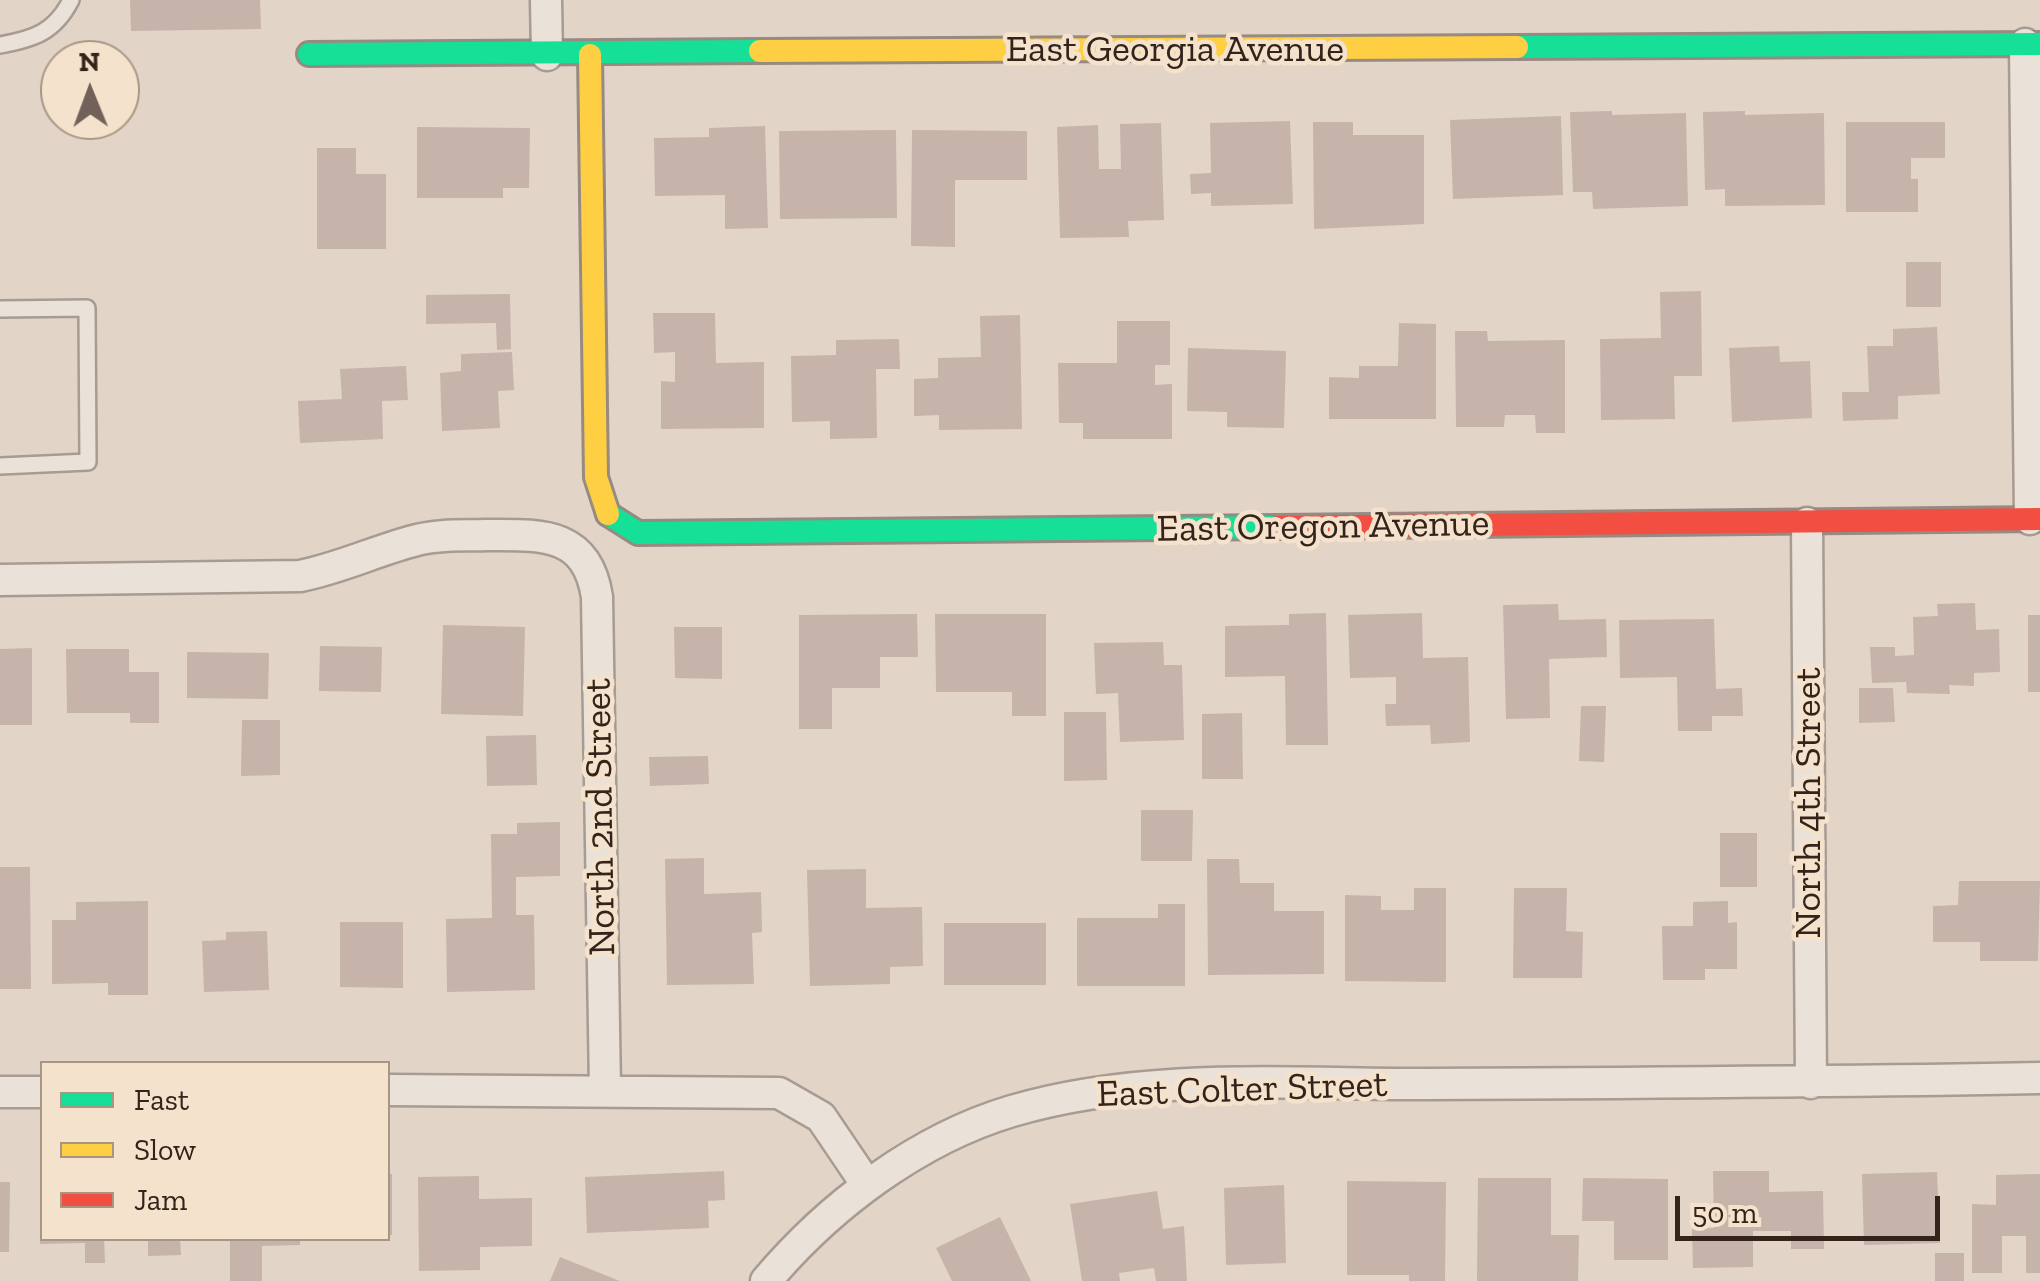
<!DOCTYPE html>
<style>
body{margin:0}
#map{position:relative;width:2040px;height:1281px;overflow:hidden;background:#e2d5c8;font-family:"Zilla Slab",serif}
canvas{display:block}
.legend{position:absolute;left:40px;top:1061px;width:350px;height:180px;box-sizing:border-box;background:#f5e2cc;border:2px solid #a89685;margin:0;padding:12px 18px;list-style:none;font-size:30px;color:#34231b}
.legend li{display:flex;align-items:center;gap:20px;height:50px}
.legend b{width:50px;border:2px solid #a89685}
.north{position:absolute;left:40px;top:40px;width:100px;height:100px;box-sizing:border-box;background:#f5e2cc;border:2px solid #a89685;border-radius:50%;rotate:359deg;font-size:28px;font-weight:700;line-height:40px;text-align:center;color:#34231b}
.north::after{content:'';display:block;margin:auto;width:35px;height:45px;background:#716158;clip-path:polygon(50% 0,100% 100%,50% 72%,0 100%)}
.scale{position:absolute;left:1675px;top:1196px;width:265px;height:45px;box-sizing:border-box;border:5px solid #34231b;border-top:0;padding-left:12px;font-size:30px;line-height:35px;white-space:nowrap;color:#34231b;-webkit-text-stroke:8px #f5e2cc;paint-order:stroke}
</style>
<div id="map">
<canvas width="2040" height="1281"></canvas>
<ul class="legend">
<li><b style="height:12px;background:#16e098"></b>Fast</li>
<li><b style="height:12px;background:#ffcf43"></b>Slow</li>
<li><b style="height:12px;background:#f24e42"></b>Jam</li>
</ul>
<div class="north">N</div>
<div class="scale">50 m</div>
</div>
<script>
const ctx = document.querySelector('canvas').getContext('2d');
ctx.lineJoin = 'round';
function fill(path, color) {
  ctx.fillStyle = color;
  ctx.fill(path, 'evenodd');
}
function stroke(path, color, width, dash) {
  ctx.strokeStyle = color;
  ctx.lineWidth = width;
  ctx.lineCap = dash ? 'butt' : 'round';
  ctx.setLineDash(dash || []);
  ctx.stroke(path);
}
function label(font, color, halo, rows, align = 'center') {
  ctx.font = font + ' "Zilla Slab",serif';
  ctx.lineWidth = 9;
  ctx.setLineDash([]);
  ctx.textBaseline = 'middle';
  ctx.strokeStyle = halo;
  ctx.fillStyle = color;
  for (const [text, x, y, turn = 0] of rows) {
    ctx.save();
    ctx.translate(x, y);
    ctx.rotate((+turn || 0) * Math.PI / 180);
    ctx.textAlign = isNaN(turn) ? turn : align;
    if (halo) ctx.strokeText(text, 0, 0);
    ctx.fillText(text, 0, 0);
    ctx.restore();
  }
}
fill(new Path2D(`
 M130 0H260L261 29 131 31Z
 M1612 111V115L1686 113 1688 206 1593 209 1592 192H1573L1570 112Z
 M1745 111V115L1824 113 1825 205 1725 206V189L1705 190 1703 112Z
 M1561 116 1563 195 1453 199 1450 120Z
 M1290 121 1293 204 1211 206V193L1191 194 1190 174 1211 173 1210 123Z
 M1313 122H1353V135H1424V224L1314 229Z
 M1846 122H1945V158H1911V179H1918V212H1846Z
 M1161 123 1164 220 1128 221 1129 237 1060 238 1057 127 1098 125 1099 169H1121L1120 124Z
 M765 126 768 228 725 229V195L655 196 654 138 709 137V128Z
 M417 127 530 128 529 188H503V198H417Z
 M896 130 897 218 780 219 779 131Z
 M912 130 1027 131V180H955V247L911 246Z
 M317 148H356V174H386V249H317Z
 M1906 262H1941V307H1906Z
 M1701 291 1702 376H1674L1675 419 1601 420 1600 339 1661 338 1660 292Z
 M510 294 511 349 497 350 496 323 426 324V295Z
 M653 313H715L716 363 764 362V428L661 429V381L675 382V352L654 353Z
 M1020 315 1022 429 939 430V415L914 416V379L938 378V358L981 357 980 316Z
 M1117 321H1170V365H1155V385L1172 384V439H1083V423H1059L1058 363H1117Z
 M1399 323 1436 324V419H1329V377L1359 378V366H1398Z
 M1937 327 1940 394 1898 396V419L1843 421 1842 392H1869L1867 346H1893V329Z
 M1455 331H1487L1488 341 1565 340V433H1536L1535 415H1505L1504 427H1456Z
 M899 339 900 369H876L877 438 830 439V421L792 422 791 356 836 355V340Z
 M1779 346 1780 362 1810 361 1812 418 1732 422 1729 348Z
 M1188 348 1286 351 1284 428 1227 427V412L1187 411Z
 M512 352 514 390 498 391 500 428 442 431 440 373 461 371V354Z
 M406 366 408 400 382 401 383 439 300 443 298 401 342 399 340 369Z
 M1975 603 1976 630 1999 629 2000 672 1974 673V686L1949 685 1950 694 1907 693 1906 682 1872 683 1870 647H1895V656L1914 655 1913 617 1938 616 1937 604Z
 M1558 604 1559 620 1606 619 1607 657 1549 659 1550 718 1506 719 1503 605Z
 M1326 613 1328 745H1286L1285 676 1225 677V626L1289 625V614Z
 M1422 613 1423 658 1468 657 1470 742 1431 744 1430 725 1386 726 1385 704H1396V677L1350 678 1348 615Z
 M917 614 918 657H880V688H832V729H799V615Z
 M935 614H1046V716H1012V692H936Z
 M2028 615H2040V692H2028Z
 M1714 619 1716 689 1742 688 1743 716H1712V731H1678L1677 677 1620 678 1619 620Z
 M443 625 525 627 523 716 441 714Z
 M674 627H722V679L675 678Z
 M1163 642 1164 665H1182L1184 740 1120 742 1118 693 1096 694 1094 643Z
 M320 646 382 647 381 692 319 691Z
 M32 648V725H0V649Z
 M66 649H129V672H159V723H130V713H67Z
 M187 652 269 653 268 699 187 698Z
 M1859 688H1893L1895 722 1859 723Z
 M1581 706H1606L1604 762 1579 761Z
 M1064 712H1106L1107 780 1064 781Z
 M1242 713 1243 779H1202V714Z
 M242 720H280V775L241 776Z
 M536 735 537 785 487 786 486 736Z
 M708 756 709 784 650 786 649 757Z
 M1141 810H1193L1192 861H1141Z
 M560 822V876L516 877V915H534L535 990 447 992 446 919 492 918 491 834H517V823Z
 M1720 833H1757V887H1720Z
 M704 858V894L761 892 762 932 752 933 754 984 667 985 665 859Z
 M1207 859H1239L1240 883H1274V911H1324V974L1208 975Z
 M0 867H30L31 989H0Z
 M866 869V908L922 907 923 966 890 967V984L810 986 807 870Z
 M1959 881H2040L2038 961H1980V942H1933V906L1958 905Z
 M1414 888H1446V982L1345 981V895L1381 896V910H1414Z
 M1514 888H1567L1566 931 1583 932 1582 978H1513Z
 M148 901V995H108V983L52 984V920H76V902Z
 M1728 901V923L1737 922V969H1705V980H1663L1662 926H1693V902Z
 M1158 904H1185V986H1077V918H1158Z
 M340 922H403V988L340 987Z
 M944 923H1046V985H944Z
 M267 931 269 990 204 992 202 941 226 940V932Z
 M724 1171 725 1200 708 1201 709 1228 587 1233 585 1177Z
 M1713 1171H1769V1192L1823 1191 1824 1249H1791V1231H1753V1267L1693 1268 1692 1228H1714Z
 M1937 1172 1940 1243 1864 1245 1862 1174Z
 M388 1174H392V1235H388Z
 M2040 1174V1273H2026V1236H2002V1273H1972V1204L1996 1205V1175Z
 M479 1176V1199L532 1198V1246L480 1247V1270L419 1271 418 1177Z
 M1478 1178H1551V1235H1579L1578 1281H1477Z
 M1583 1178 1668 1179V1260H1614V1221H1582Z
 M1347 1181 1446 1182 1445 1281H1409V1275H1347Z
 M0 1182H10L9 1252H0Z
 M1284 1185 1286 1263 1226 1265 1224 1188Z
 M1157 1191 1163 1229 1184 1226 1187 1281H1156L1154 1268 1119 1273 1120 1281H1082L1070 1204Z
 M1000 1217 1031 1281H952L936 1248Z
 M40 1238H104L105 1263H85V1243L40 1244Z
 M148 1238H180L181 1255 148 1256Z
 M230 1238H300V1245L262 1246V1281H230Z
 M1935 1253H1964V1281H1935Z
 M560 1257 620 1281H550Z`), '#c6b3a9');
const lane = new Path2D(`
 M0 45C34 39 55 32 71 0
 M0 309 87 308 88 462 0 466`);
const street = new Path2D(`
 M546 0 547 55
 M2025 44 2030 519
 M1807 523 1811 1083
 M0 580 300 576C341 568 377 550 417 540 439 534 464 536 486 535 540 535 587 531 597 597L605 1089
 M388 1090 779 1093 821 1117 867 1185
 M0 1092H42
 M766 1281C829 1206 918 1139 1012 1111 1145 1072 1290 1084 1427 1084 1631 1083 1835 1082 2040 1078`);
const fast = new Path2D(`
 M1517 47 2040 44
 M309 54 760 51
 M608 514 638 533 1277 527`);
const slow = new Path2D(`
 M760 51 1517 47
 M590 55 596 477 608 514`);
const jam = new Path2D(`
 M1277 527 2040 519`);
stroke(lane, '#a79b92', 20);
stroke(street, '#a79b92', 35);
stroke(fast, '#968a82', 28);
stroke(slow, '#968a82', 28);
stroke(jam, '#968a82', 28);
stroke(lane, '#eae2d9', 15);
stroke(street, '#eae2d9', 30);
stroke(fast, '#16e098', 22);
stroke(slow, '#ffcf43', 22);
stroke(jam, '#f24e42', 22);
label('38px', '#34231b', '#f5e2cc', [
 ["East Georgia Avenue",1175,50],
 ["East Oregon Avenue",1323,527,-1],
 ["North 4th Street",1809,803,-90],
 ["North 2nd Street",601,817,-91],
 ["East Colter Street",1242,1090,-2]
]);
</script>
